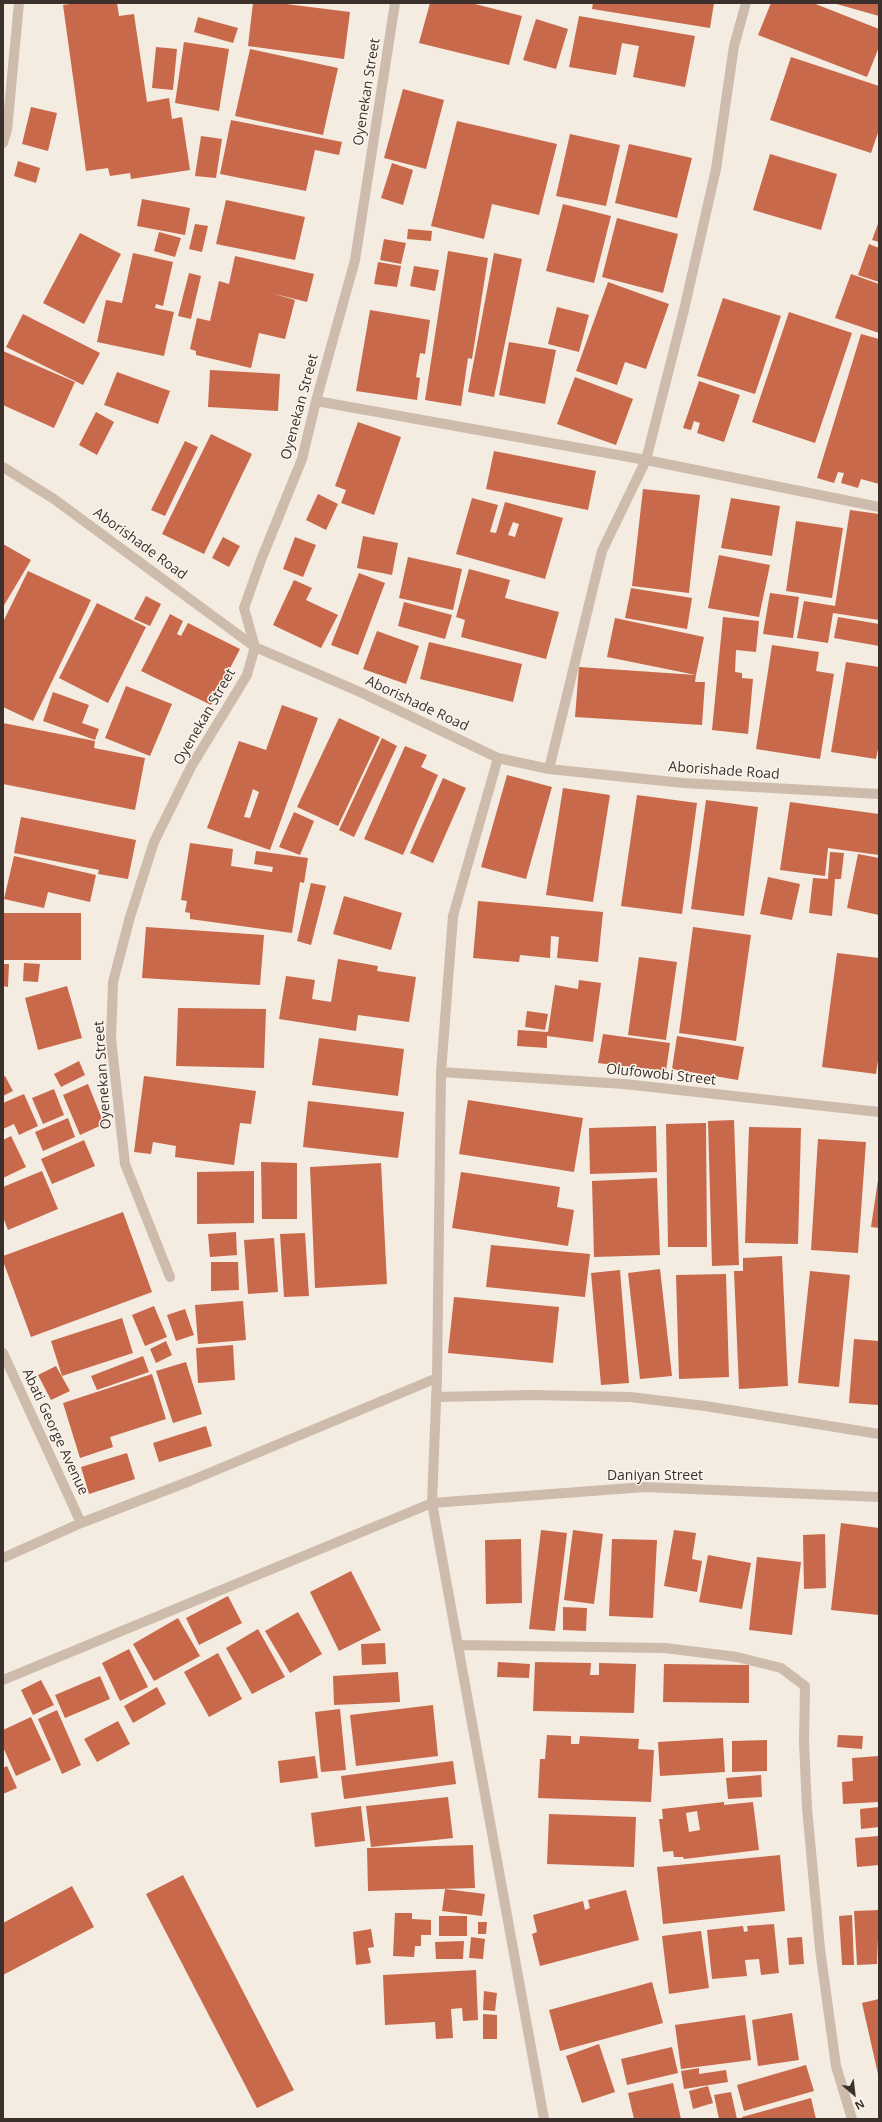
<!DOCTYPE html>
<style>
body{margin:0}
#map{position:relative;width:882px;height:2122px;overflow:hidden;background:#f4ebe1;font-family:"Open Sans",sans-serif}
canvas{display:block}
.frame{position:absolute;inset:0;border:4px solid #3b302b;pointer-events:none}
.north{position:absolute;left:834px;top:2074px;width:40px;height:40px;-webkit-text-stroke:3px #fbf5ee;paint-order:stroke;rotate:152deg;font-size:11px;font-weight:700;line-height:16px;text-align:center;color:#3b302b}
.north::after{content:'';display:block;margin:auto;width:14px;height:18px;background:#3b302b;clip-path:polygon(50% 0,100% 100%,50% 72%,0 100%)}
</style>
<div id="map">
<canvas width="882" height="2122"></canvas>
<div class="frame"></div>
<div class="north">N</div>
</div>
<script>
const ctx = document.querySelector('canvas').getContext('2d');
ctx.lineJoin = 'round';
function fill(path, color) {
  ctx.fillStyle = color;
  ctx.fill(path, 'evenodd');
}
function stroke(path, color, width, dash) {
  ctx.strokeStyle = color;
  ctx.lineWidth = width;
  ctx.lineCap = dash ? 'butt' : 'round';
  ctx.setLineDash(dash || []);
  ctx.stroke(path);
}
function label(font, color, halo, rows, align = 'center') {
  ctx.font = font + ' "Open Sans",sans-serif';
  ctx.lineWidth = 3;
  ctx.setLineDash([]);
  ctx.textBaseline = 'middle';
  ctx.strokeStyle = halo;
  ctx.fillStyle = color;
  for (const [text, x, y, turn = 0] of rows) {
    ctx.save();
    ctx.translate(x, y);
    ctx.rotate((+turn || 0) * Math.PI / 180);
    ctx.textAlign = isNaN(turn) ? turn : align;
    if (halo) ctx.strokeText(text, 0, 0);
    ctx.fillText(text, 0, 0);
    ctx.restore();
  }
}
fill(new Path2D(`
 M77 3H117L119 16 134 14 147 102 169 98 172 119 182 117 190 170 131 179 130 173 110 176 108 168 86 171 63 5Z
 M253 3H278L350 12 344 59 248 46Z
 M430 3H471L522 16 509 65 419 43Z
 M593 3H714L710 28 592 9Z
 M771 3H813L879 29V47L867 77 758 35Z
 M833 3H879V16Z
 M579 16 695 36 685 87 633 77 639 46 622 43 616 75 569 67Z
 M198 17 238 28 233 43 194 32Z
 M536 19 568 29 556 69 523 60Z
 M184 42 229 49 219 111 175 103Z
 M156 47 177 49 173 90 152 88Z
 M250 49 338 68 323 135 235 116Z
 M791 57 879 86V130L871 153 770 120Z
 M403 89 444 100 426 169 384 158Z
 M31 107 57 113 48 151 22 144Z
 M231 120 342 142 339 155 315 150 306 191 220 174Z
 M457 121 557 144 539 215 492 204 484 239 431 226Z
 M570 134 620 145 606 206 556 196Z
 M201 136 222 139 216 178 195 176Z
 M629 144 692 158 677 218 615 203Z
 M770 154 837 174 821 230 753 210Z
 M18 161 40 168 36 183 14 176Z
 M392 163 413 170 403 205 381 198Z
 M142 199 190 208 185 235 137 226Z
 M226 200 305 217 295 260 216 244Z
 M563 204 611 216 594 283 546 271Z
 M617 218 678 234 663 293 602 277Z
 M879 221V242L872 240Z
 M195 224 208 226 202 252 189 249Z
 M408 229 432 231 431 241 407 239Z
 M159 232 181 238 175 257 154 251Z
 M80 233 121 254 84 324 43 303Z
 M384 239 406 243 401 264 380 260Z
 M869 244 879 248V282L858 275Z
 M448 251 488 258 472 359 468 358 461 406 425 400Z
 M133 253 173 262 163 306 156 304 155 308 174 312 164 356 97 342 106 300 122 303Z
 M494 253 522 259 494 397 468 392Z
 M235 256 314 274 307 302 271 293 295 300 285 339 259 333 251 368 196 355V351L190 349 197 318 210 321 219 281 229 284Z
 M378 262 401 266 397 287 374 284Z
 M414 266 439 270 435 291 410 286Z
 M189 273 201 276 191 319 178 316Z
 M851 274 879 284V333L835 318Z
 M608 282 669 304 646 369 625 362 617 385 576 371Z
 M723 298 781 316 755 394 697 376Z
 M557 307 589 315 579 352 548 344Z
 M370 310 430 320 425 354 420 353 416 377 420 378 417 400 356 391Z
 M789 312 852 333 815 443 752 422Z
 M23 314 100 353 83 385 6 347Z
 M861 334 879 339V484L861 479 858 488 841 483 844 473 838 472 834 483 817 478Z
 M509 342 556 350 545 404 499 395Z
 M3 351 75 382 54 428 3 405Z
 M210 370 280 374 278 411 208 407Z
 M117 372 170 391 158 424 104 405Z
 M575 377 633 399 616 445 557 424Z
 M699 381 740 395 724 442 697 433 700 423 694 421 691 430 683 428Z
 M96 412 114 422 97 455 79 445Z
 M358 422 401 437 374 515 341 503 346 490 335 486Z
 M211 434 252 454 204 554 162 534Z
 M185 441 198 447 165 516 151 510Z
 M494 451 596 471 588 510 486 489Z
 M643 489 700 495 689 593 632 586Z
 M318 494 338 504 326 530 306 520Z
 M472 498 498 505 490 532 496 533 505 502 563 518 545 579 456 554ZM513 522 519 524 515 537 508 535Z
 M731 498 780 506 772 556 721 548Z
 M850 510 879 514V620L833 613 828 643 797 638 804 601 835 606Z
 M796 521 843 528 832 598 786 591Z
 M363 536 398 543 392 575 357 568Z
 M223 537 240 546 229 567 212 558Z
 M295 537 316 545 303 577 283 569Z
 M3 544 31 560 3 607Z
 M719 555 770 565 759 617 708 608Z
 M408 557 462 569 453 610 399 598Z
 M469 569 510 580 505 598 559 612 546 659 461 637 465 620 456 617Z
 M28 571 91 600 33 721 3 707V622Z
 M359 573 385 583 358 655 331 645Z
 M294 580 312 588 306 600 338 615 321 648 273 625Z
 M631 588 692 598 687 629 625 618Z
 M770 593 799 597 793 638 763 634Z
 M146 596 161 604 150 626 134 619Z
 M404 602 452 615 445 639 398 626Z
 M97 603 146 627 108 703 59 678Z
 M170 614 183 621 177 634 181 636 188 623 240 649 211 705 141 671Z
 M723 617 759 621 756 652 736 650 735 672 742 673V678L753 679 748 734 712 730Z
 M838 617 879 624V646L834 638Z
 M615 618 704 637 696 675 607 657Z
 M377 631 419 646 406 684 363 669Z
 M429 642 522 664 513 702 420 679Z
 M772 645 819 652 816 671 834 674 820 759 756 749Z
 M846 662 879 667V744L876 759 831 752Z
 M579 667 696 675 695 682H705L702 725 575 717Z
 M126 686 172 704 150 756 105 738Z
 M53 692 89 705 82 723 99 729 95 740 43 721Z
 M282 705 318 718 270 850 207 828 239 741 266 750ZM253 789 259 792 250 818 244 817Z
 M339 718 380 737 338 826 297 807Z
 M3 723 95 741 94 748 145 758 135 810 3 784Z
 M382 738 397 746 354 837 339 830Z
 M405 746 427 755 421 767 438 775 403 855 364 839Z
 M507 775 552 787 526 879 481 867Z
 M443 778 466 788 433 863 410 853Z
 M563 788 610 795 593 902 546 895Z
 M637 795 697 803 682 914 621 906Z
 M706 800 758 807 744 916 691 909Z
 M790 802 879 814V855L828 848 825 876 780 870Z
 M294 812 314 821 300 855 279 847Z
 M21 817 136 840 128 879 98 874 99 870 14 853Z
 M190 843 233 849 231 866 272 872 273 867 254 864 256 851 308 858 304 883 300 882 292 933 190 919V913L185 912 187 901 181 900Z
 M830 852 844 853 841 879H835L832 916 809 913 813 878 828 879Z
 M858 854 879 858V915L847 908Z
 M14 856 96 875 90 902 48 892 44 908 4 899Z
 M768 877 800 884 792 920 760 914Z
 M311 883 326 886 311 945 297 941Z
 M344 896 402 913 391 950 333 934Z
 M478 901 603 912 598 962 557 958 559 937 551 936 550 958 520 955 519 962 473 958Z
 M3 913H81V960H3Z
 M146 927 264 935 260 985 142 978Z
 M693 927 751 935 736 1041 679 1033Z
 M837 953 879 958V1054L876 1074 822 1067Z
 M639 957 677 962 666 1040 628 1035Z
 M338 959 378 966 377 971 416 977 409 1022 358 1015 356 1031 279 1019 286 976 315 980 312 999 331 1002Z
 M24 963 40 964 38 982 23 981Z
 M3 964H9L8 987 3 986Z
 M579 980 601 983 593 1042 547 1036V1048L517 1046 518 1030 548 1032 555 985 578 989Z
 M67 986 82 1038 38 1050 25 998Z
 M178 1008 266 1009 264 1068 176 1066Z
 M527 1011 548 1014 545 1030 525 1027Z
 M603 1034 670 1043 666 1071 598 1063Z
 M677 1036 744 1047 738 1080 672 1069Z
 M319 1038 404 1049 398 1096 312 1085Z
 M79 1061 85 1075 61 1087 54 1074Z
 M5 1076 13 1091 3 1096V1077Z
 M144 1076 256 1091 251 1124 240 1123 234 1165 175 1157 176 1146 153 1142 151 1154 134 1152Z
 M88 1084 104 1124 80 1135 63 1095Z
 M54 1089 64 1115 43 1124 32 1098Z
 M24 1094 38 1126 19 1135 14 1124 3 1129V1103Z
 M468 1100 583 1118 574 1172 459 1154Z
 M308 1101 404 1112 398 1158 303 1147Z
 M68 1118 75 1137 43 1151 35 1132Z
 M734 1120 739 1265 712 1266 708 1121Z
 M706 1123 707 1247H668L666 1124Z
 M656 1126 657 1172 590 1174 589 1128Z
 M749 1127 801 1128 798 1244 745 1243Z
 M11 1136 26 1167 3 1178V1140Z
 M818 1139 866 1142 858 1253 811 1250Z
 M84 1140 95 1166 52 1184 41 1159Z
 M261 1162 297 1163V1219H262Z
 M381 1163 387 1284 315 1288 310 1167Z
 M42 1171 58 1209 8 1230 3 1217V1187Z
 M254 1171V1223L197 1224V1172Z
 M461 1172 560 1187 557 1207 574 1210 568 1246 452 1228Z
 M657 1178 660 1255 594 1257 592 1181Z
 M878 1180H879V1228L871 1227Z
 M123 1212 152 1292 31 1337 3 1261V1256Z
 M236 1232 237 1255 210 1257 208 1234Z
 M305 1233 309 1296 284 1297 280 1234Z
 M274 1238 278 1292 248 1294 244 1240Z
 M491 1245 590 1254 585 1297 486 1287Z
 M782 1256 788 1386 739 1389 734 1271H743V1258Z
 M211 1262H238L239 1290 211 1291Z
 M660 1269 672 1376 640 1379 628 1273Z
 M620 1270 629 1383 601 1385 591 1273Z
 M810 1271 850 1275 839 1387 798 1383Z
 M726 1274 729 1377 679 1379 676 1275Z
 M454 1297 559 1307 553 1363 448 1353Z
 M243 1301 246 1340 198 1344 195 1305Z
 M154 1306 167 1337 145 1346 132 1315Z
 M185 1309 194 1335 176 1341 167 1315Z
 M122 1318 133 1353 62 1376 51 1341Z
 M854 1339 879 1341V1405L849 1403Z
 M166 1341 172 1355 156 1363 150 1349Z
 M233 1345 235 1380 198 1383 196 1348Z
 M143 1356 149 1372 97 1390 91 1376Z
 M186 1362 202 1414 173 1423 156 1371Z
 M56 1366 70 1391 51 1400 38 1375Z
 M152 1374 166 1419 110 1437 113 1447 80 1458 63 1403Z
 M206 1426 212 1446 159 1462 153 1443Z
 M127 1453 135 1479 89 1494 81 1467Z
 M841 1523 879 1528V1615L831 1610Z
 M541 1530 567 1533 555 1631 529 1629Z
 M573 1530 603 1534 594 1604 564 1600Z
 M674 1530 696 1533 692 1559 702 1561 697 1592 664 1586Z
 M825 1534 826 1588 804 1589 803 1535Z
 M521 1539 522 1603 486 1604 485 1540Z
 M612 1539 657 1540 653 1618 609 1616Z
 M708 1555 751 1563 742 1609 699 1602Z
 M757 1557 801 1562 792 1635 749 1630Z
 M351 1571 381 1630 339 1651 310 1592Z
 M228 1596 242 1623 199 1645 186 1618Z
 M563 1607 587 1608 586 1631 563 1630Z
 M298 1612 322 1654 290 1673 265 1631Z
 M178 1618 200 1656 154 1681 133 1644Z
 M258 1629 285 1677 252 1694 226 1648Z
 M385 1643 386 1664 362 1665 361 1644Z
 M129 1649 148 1687 120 1701 102 1663Z
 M218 1653 242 1699 209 1717 184 1672Z
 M498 1662 530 1664 529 1678 497 1677Z
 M535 1662 591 1663 590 1675H599V1663L636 1664 634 1713 533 1711Z
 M664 1664 749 1665V1703L663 1702Z
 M398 1672 400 1702 334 1705 333 1676Z
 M100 1676 110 1699 65 1718 55 1695Z
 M41 1680 54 1705 33 1715 21 1690Z
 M157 1687 166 1704 133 1723 124 1706Z
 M433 1705 438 1756 356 1766 350 1715Z
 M340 1709 346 1770 321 1772 315 1712Z
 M57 1710 81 1765 62 1774 38 1719Z
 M31 1717 51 1760 16 1776 3 1747V1730Z
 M118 1721 130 1744 97 1762 84 1739Z
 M547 1735 571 1736V1744H579L580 1736 639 1739 638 1749 654 1750 651 1802 538 1798 540 1759H545Z
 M838 1735 863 1736 862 1749 837 1747Z
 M723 1738 725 1772 660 1776 658 1742Z
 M767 1740V1771L732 1772V1741Z
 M315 1756 318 1778 280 1783 278 1761Z
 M879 1756V1802L843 1804 842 1782 853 1781 852 1758Z
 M453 1761 456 1784 344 1799 341 1776Z
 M7 1766 17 1788 3 1794V1768Z
 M761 1775 762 1797 728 1799 726 1778Z
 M448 1797 453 1838 371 1847 366 1806Z
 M724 1802V1805L753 1802 759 1850 684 1859 683 1857H674L673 1851 663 1852 659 1819H663L662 1809ZM697 1811 700 1830 689 1832 686 1813Z
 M361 1806 365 1841 315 1847 311 1813Z
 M879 1807V1827L861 1829 860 1809Z
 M549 1814 636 1817 634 1867 547 1864Z
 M879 1836V1865L857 1867 855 1838Z
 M473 1845 475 1888 368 1891 367 1848Z
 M780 1855 785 1911 663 1924 657 1867Z
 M183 1875 294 2090 257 2108 146 1894Z
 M72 1886 94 1927 3 1975V1923Z
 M445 1889 485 1894 482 1916 442 1911Z
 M626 1890 639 1940 540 1966 532 1934 537 1932 533 1915 583 1901 585 1910 590 1908 588 1900Z
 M879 1910 877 1964 857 1965 854 1911Z
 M395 1913H412V1919L431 1920V1935H421V1946H415L414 1957 393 1956Z
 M852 1915 854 1965H842L839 1916Z
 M439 1916H467V1936H439Z
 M478 1922H487L486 1934H478Z
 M774 1924 779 1973 761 1975 759 1959 745 1960 747 1976 712 1979 707 1930 743 1926 744 1932 748 1931 747 1926Z
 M371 1929 374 1947 368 1948 371 1963 356 1965 353 1932Z
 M701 1931 709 1988 669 1994 662 1936Z
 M471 1937 485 1939 483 1959 469 1958Z
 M802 1937 804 1964 789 1965 787 1938Z
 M464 1941 463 1959H436L435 1942Z
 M476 1970 478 2020 463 2021 462 2008 451 2009 453 2038 436 2039 435 2022 385 2025 383 1975Z
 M652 1982 663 2023 560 2051 549 2010Z
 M484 1991 497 1993 495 2011 483 2010Z
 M879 1999V2074H878L862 2003Z
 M792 2013 799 2060 758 2066 752 2020Z
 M483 2014 497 2015V2039H483Z
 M745 2015 751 2060 681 2069 675 2025Z
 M599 2044 615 2092 582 2103 566 2056Z
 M672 2047 678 2073 627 2085 621 2059Z
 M806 2065 814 2091 744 2111 737 2085Z
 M699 2068V2074L726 2070 728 2082 684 2089 681 2071Z
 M673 2083 681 2119H634L628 2093Z
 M708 2086 713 2103 693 2109 689 2091Z
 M731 2092 737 2119H719L714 2095Z
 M811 2098 816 2119H742V2117Z`), '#c8694b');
stroke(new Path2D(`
 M3 143 7 130 19 3
 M316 401 646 460 879 507
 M3 467 54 499 255 647 360 692 498 758 549 769 683 783 879 794
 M498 758 453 916 441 1072 437 1378 432 1503 544 2119
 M549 769 602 551 646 460 684 310 716 169 734 46 746 3
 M441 1072 624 1084 879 1112
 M170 1277 125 1164 111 1039 113 982 130 917 154 842 191 767 247 675 255 647 244 608 261 560 302 459 316 401 355 260 395 3
 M3 1353 81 1523
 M436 1397 532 1395 630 1397 705 1406 879 1434
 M3 1558 81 1523 190 1481 437 1378
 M458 1645 665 1648 737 1657 781 1668 805 1686 804 1742 807 1808 820 1949 836 2066 852 2119
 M3 1680 432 1503 645 1487 879 1497`), '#cdbbac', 10);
label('14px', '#3b302b', '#fbf5ee', [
 ["Oyenekan Street",367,92,-81],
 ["Oyenekan Street",300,407,-75],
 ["Aborishade Road",140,544,36],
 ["Aborishade Road",417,704,25],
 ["Oyenekan Street",205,717,-60],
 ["Aborishade Road",724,771,4],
 ["Oyenekan Street",103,1075,-94],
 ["Olufowobi Street",661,1075,6],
 ["Abati George Avenue",55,1432,65],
 ["Daniyan Street",655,1476]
]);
</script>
